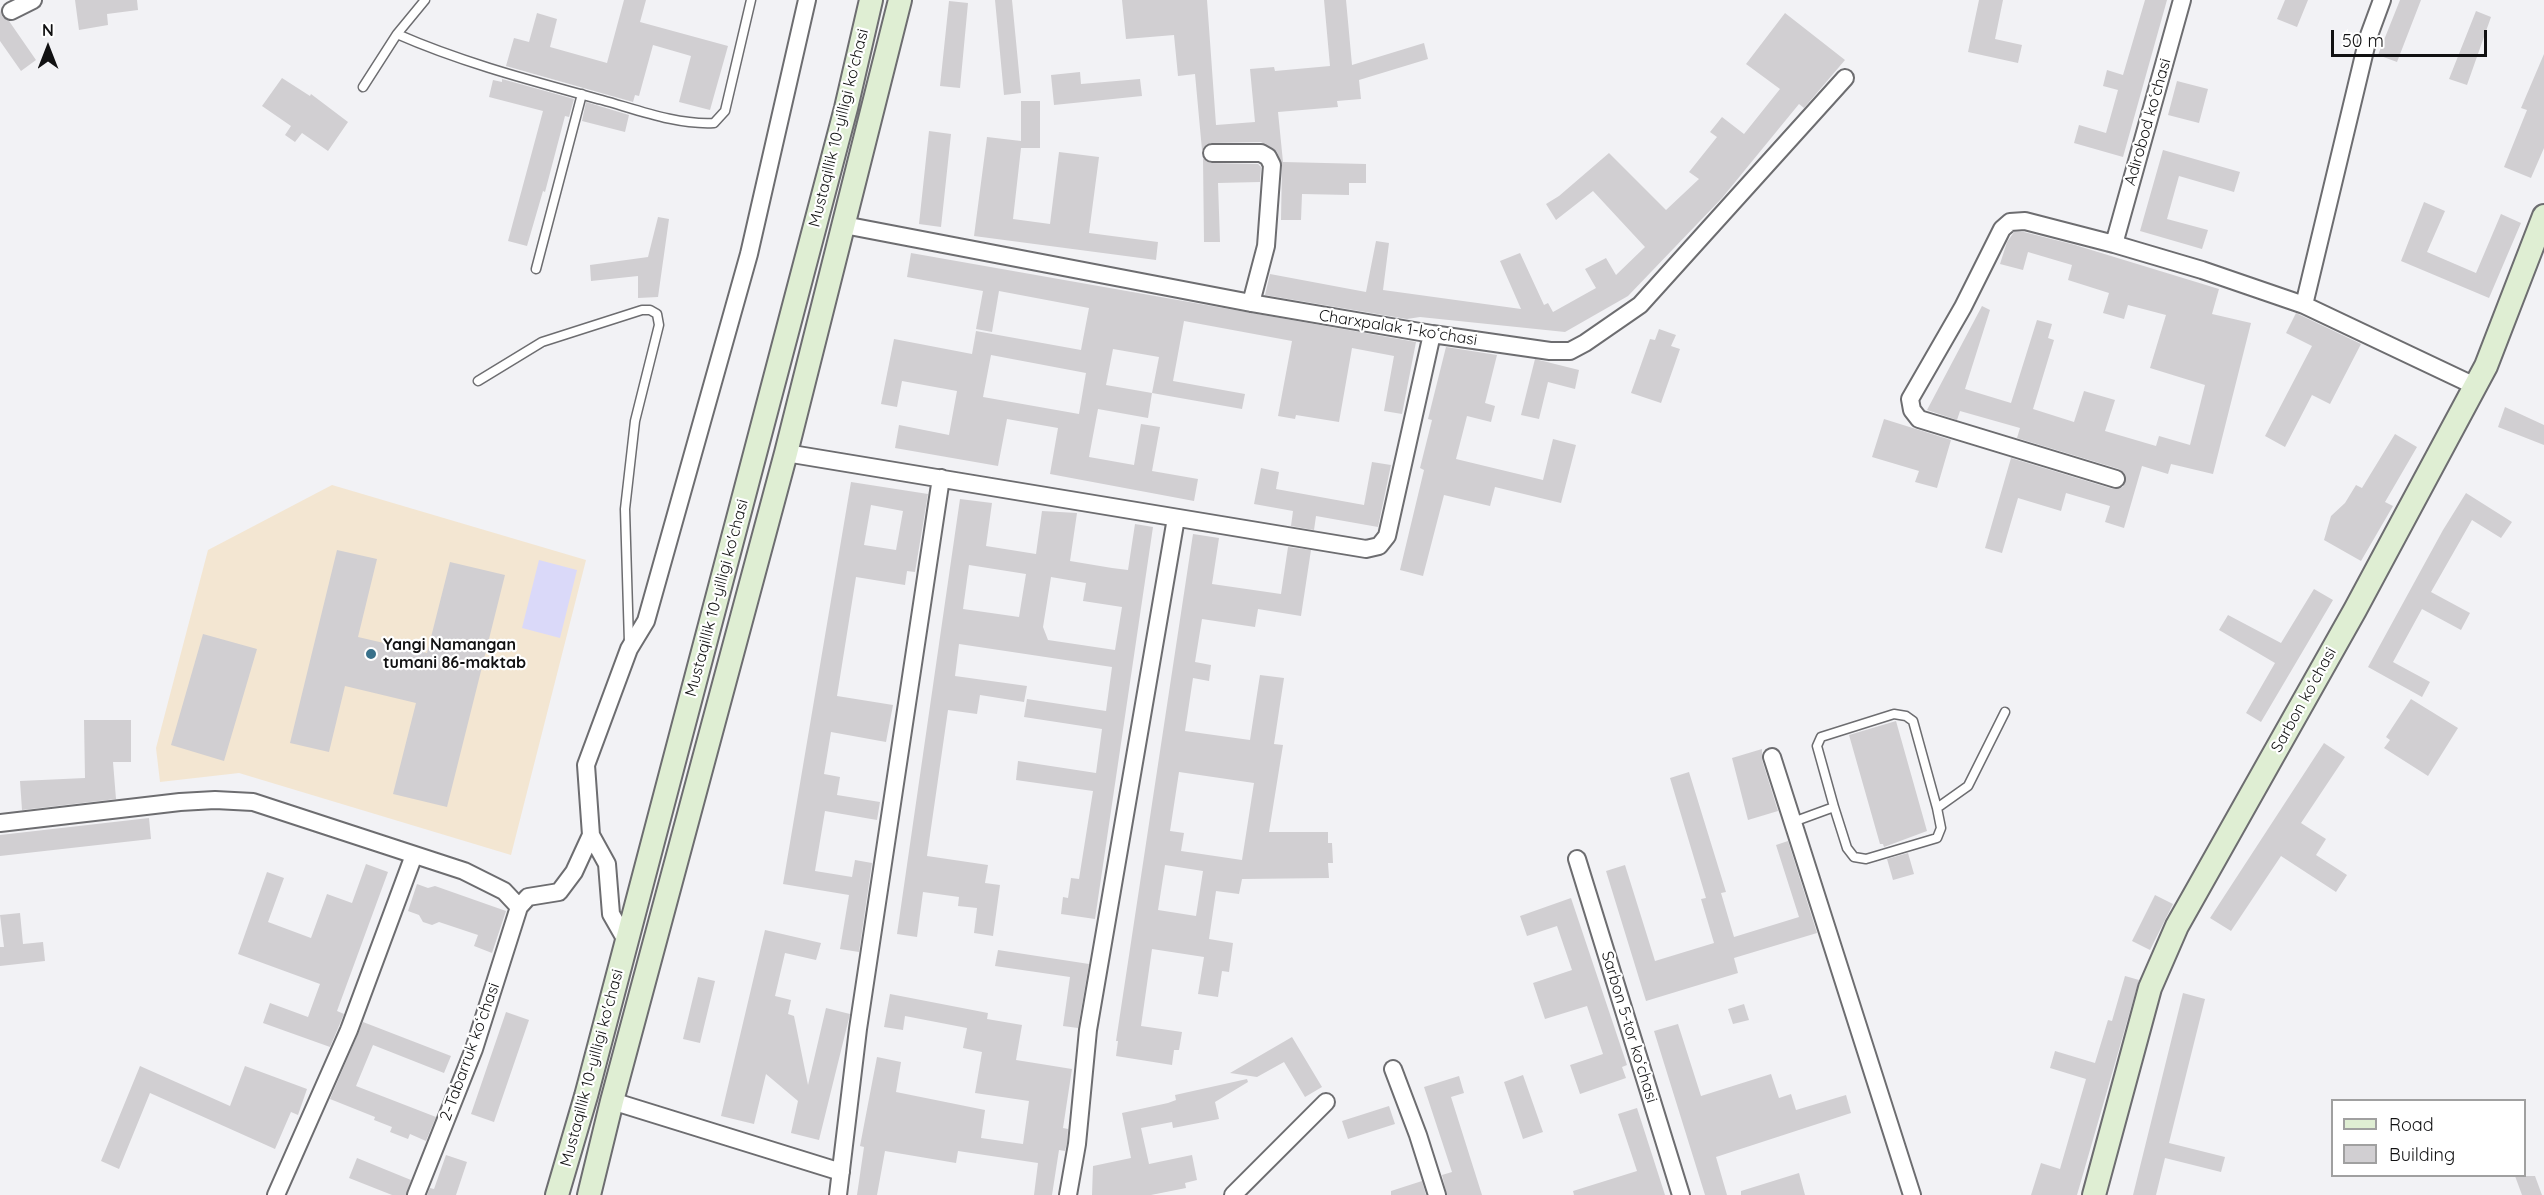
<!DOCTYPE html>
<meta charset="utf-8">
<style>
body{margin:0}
#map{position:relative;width:2544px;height:1195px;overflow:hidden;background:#f2f2f5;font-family:Quicksand,sans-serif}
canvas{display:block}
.legend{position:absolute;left:2331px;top:1099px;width:195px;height:78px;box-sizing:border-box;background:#fff;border:2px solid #a0a0a0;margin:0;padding:8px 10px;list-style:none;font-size:18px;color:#111112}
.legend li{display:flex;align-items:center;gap:12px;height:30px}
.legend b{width:30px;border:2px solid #a0a0a0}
.north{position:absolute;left:18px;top:18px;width:60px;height:60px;-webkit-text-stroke:4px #fff;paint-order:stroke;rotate:0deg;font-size:16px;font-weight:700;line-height:24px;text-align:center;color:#111112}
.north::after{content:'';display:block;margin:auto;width:21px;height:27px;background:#111112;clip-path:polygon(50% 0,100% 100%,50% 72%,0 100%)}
.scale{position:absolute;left:2331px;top:30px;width:156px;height:27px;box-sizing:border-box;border:3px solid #111112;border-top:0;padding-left:8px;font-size:18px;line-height:21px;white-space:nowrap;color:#111112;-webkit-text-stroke:4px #fff;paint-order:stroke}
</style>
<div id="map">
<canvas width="2544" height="1195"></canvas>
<ul class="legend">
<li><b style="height:8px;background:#dfeed3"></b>Road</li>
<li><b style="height:16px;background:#d1cfd2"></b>Building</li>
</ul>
<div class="north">N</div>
<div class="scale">50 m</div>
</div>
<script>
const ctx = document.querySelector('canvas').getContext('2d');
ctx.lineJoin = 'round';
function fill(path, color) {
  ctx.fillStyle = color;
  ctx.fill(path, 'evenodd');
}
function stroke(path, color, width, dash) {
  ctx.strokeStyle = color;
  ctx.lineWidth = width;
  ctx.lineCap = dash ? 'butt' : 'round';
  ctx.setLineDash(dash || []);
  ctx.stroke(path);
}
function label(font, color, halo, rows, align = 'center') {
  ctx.font = font + ' Quicksand,sans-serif';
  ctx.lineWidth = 4.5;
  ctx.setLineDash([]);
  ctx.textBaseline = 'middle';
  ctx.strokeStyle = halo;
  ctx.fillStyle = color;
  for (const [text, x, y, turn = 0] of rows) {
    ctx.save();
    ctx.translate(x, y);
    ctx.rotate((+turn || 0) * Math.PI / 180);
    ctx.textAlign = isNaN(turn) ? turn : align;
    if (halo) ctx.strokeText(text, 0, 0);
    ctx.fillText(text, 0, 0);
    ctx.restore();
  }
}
fill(new Path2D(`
 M332 485 586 560 511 855 239 773 160 782 156 748 208 550Z`), '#f3e6d2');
fill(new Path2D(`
 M539 560 577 570 560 638 522 628Z`), '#dad9f9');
fill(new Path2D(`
 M75 0H137L138 10 107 14 108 25 79 30Z
 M624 0H646L640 22 728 46 710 110 679 102 691 56 653 45 639 96 635 95 633 102 506 66 514 38 529 42 537 13 557 19 550 47 607 63Z
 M995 0H1012L1021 93 1004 95Z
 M1122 0H1207L1216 125 1255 122 1250 69 1274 67 1275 71 1330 66 1324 0H1346L1352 65 1424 43 1428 59 1359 80 1361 99 1337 101 1338 107 1278 112 1283 162 1366 164V183H1349V195L1302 194 1301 220H1281L1282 165 1277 152 1261 142 1211 143 1202 150 1195 74 1178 76 1174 35 1126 39Z
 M1979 0H2003L1995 39 2022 45 2018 63 1968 52Z
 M2145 0H2167L2123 157 2074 143 2079 125 2106 133 2118 90 2103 86 2107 70 2123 75Z
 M2285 0H2308L2297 27 2277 19Z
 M2400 0H2421L2397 62 2378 55Z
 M949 1 968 3 960 88 940 86Z
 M0 9 2 16 9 21 36 60 21 71 0 41Z
 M2476 11 2491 17 2467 85 2449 79Z
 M1785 13 1845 60 1804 108 1799 104 1722 198 1628 296 1565 332 1420 317 1407 319 1265 295 1270 274 1366 292 1376 241 1389 243 1383 290 1521 309 1500 261 1520 253 1544 305 1548 303 1553 312 1596 288 1585 269 1606 258 1616 275 1645 247 1593 191 1556 220 1546 204 1559 196 1609 153 1666 210 1699 179 1689 172 1717 137 1710 132 1722 117 1744 134 1780 89 1746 64Z
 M2544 54V148L2531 178 2504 167 2527 110 2521 108Z
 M1080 72 1081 84 1140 79 1142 96 1054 105 1051 75Z
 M282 78 310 96 311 94 348 122 328 151 302 133 295 142 285 135 291 126 262 106Z
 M502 79 574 99 569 117 565 116 545 192 543 191 527 246 508 241 543 111 489 97 493 80 502 82Z
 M2177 81 2208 89 2199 123 2168 115Z
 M1021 101H1040V148H1021L1013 219 1050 224 1059 152 1099 157 1089 233 1158 242 1156 260 974 236 987 137 1021 141Z
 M586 102 629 115 625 132 582 121Z
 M929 131 951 134 941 227 919 224Z
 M2163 150 2240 172 2234 192 2179 176 2167 219 2208 230 2202 249 2140 231Z
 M1203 158 1211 163 1258 164 1261 167 1260 182 1218 183 1220 242H1204Z
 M2424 202 2445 211 2427 252 2476 273 2501 214 2521 223 2489 298 2401 261Z
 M658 217 669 219 658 297 638 298V276L591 281 590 265 648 257Z
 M2014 232H2024L2075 245 2219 289 2212 314 2251 323 2213 474 2171 464 2168 474 2142 466 2124 528 2105 522 2110 506 2066 493 2061 511 2018 498 2002 553 1985 548 2011 458 2113 489 2123 487 2126 477 2119 469 2017 438 2020 428 1960 411 1957 420 1927 410 1982 306 1990 310 1965 389 2011 403 2037 320 2052 324 2048 338 2054 340 2033 409 2074 422 2084 391 2115 400 2105 431 2156 446 2159 436 2190 445 2205 385 2150 368 2166 315 2128 305 2124 319 2103 313 2109 293 2068 280 2072 265 2028 252 2023 270 2000 264 2007 242Z
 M911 253 1416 342 1402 414 1384 411 1394 356 1352 348 1339 422 1296 415 1295 419 1278 416 1292 341 1184 321 1173 381 1245 394 1242 409 1152 393 1148 418 1098 409 1089 457 1134 465 1141 424 1160 427 1152 471 1198 479 1194 501 1050 474 1058 428 1007 419 998 466 895 448 899 425 949 435 957 391 902 381 897 407 881 404 894 339 972 354 976 331 1081 350 1089 308 999 291 992 332 976 329 983 291 907 277ZM1113 349 1159 357 1152 393 1106 385ZM991 355 1086 373 1079 414 983 397Z
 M2296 313 2361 344 2330 404 2312 395 2285 447 2265 436 2312 346 2286 333Z
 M1659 329 1676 335 1671 346 1680 349 1661 403 1631 393 1650 339 1655 340Z
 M1446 347 1497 355 1485 403 1495 406 1491 422 1467 416 1456 459 1543 480 1553 439 1576 445 1561 503 1495 487 1490 506 1444 495 1423 576 1400 570 1424 470 1420 468 1432 420 1428 419Z
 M1535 359 1579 370 1575 389 1548 382 1539 419 1521 415Z
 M2505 407 2544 425V445L2498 427Z
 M1884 419 1951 440 1937 488 1915 482 1919 471 1872 457Z
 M2395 434 2417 447 2385 502 2393 506 2361 561 2324 540 2331 516 2345 503 2356 485 2362 488Z
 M1372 462 1391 465 1378 527 1316 516 1314 530 1291 526 1293 511 1254 504 1261 468 1279 472 1276 489 1364 505Z
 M851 482 928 494 915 572 907 571 905 585 856 577 837 696 893 705 886 742 831 732 824 774 840 777 837 795 880 802 877 820 825 811 815 871 852 877 855 860 872 863 859 952 840 949 849 895 783 884ZM871 505 903 511 896 550 864 545Z
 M2466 493 2512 522 2501 538 2472 520 2431 592 2470 613 2461 630 2422 609 2393 662 2430 682 2422 697 2368 667 2443 530Z
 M960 499 992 503 986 546 1036 554 1042 511 1077 513 1070 561 1112 568 1128 570 1135 524 1153 527 1095 919 1061 914 1063 897 1068 898 1071 878 1079 879 1093 791 1016 780 1018 761 1096 773 1102 729 1024 717 1027 699 1106 711 1112 667 959 644 955 676 1027 686 1024 702 980 695 977 714 948 710 927 856 988 865 985 883 1000 885 993 936 974 933 977 908 958 906 959 897 923 892 917 937 897 934ZM969 565 1026 574 1019 617 963 609ZM1051 577 1086 583 1083 601 1122 607 1115 650 1048 640 1043 627Z
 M1193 534 1219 538 1212 584 1281 594 1288 547 1311 550 1301 616 1258 609 1255 627 1202 619 1195 662 1211 665 1209 681 1193 678 1185 731 1250 740 1260 675 1284 678 1274 744 1283 745 1269 832H1328V843H1332L1333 863H1328L1329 878 1242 879 1239 894 1216 891 1209 939 1233 943 1229 972 1222 971 1218 997 1198 994 1204 957 1152 949 1141 1026 1182 1032 1179 1050H1174L1172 1065 1116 1056 1118 1041H1116ZM1179 772 1254 783 1242 860 1181 851 1184 833 1170 831ZM1165 865 1203 871 1196 916 1158 910Z
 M337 550 377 559 358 637 427 653 450 562 505 575 447 807 393 794 416 703 345 686 329 752 290 743Z
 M2314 589 2333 600 2261 722 2246 713 2275 663 2219 630 2228 615 2281 643Z
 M203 634 257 649 224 761 171 745Z
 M2411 699 2458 728 2428 776 2384 748 2390 740 2386 737Z
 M84 720H131V762H113L116 799 22 810 20 781 85 778Z
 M1896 721 1927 831 1884 847 1883 844H1880L1849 735Z
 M2324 743 2345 757 2301 823 2326 839 2316 855 2347 875 2336 892 2281 856 2231 931 2210 918Z
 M1762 749V760L1778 811 1748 820 1732 758Z
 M1689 772 1726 892 1721 893 1734 937 1799 917 1776 845 1788 841 1817 933 1734 958 1738 973 1646 1001 1606 871 1625 865 1655 961 1714 943 1701 899 1706 898 1670 778Z
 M149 818 151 839 0 856V835Z
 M1908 853 1914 874 1893 880 1887 859Z
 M366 864 388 872 337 1011 344 1014 330 1047 263 1023 270 1003 308 1017 320 984 238 954 267 872 284 878 268 922 311 938 327 894 352 903Z
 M417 884 428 888 435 886 506 911 492 953 474 946 478 935 439 922 432 925 423 922 419 915 408 911Z
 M2155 895 2173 904 2150 950 2132 941Z
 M1571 898 1627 1065 1622 1067 1626 1078 1580 1094 1570 1065 1603 1054 1587 1006 1545 1019 1533 983 1572 970 1557 926 1527 936 1520 916Z
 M20 913 23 944 43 942 45 961 0 966V947H4L0 915Z
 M765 930 821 943 816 960 785 953 775 996 791 1000 788 1014 794 1016 808 1085 826 1008 850 1014 819 1140 791 1133 798 1101 766 1074 754 1124 721 1116Z
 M998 950 1089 964 1078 1028 1063 1026 1070 977 995 966Z
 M2125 976 2139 980 2077 1195H2031L2041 1163 2060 1169 2086 1079 2050 1068 2055 1051 2095 1063 2108 1020 2112 1021Z
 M698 977 715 981 700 1043 683 1039Z
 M2183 993 2205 999 2169 1143 2225 1157 2221 1172 2165 1158 2156 1195H2133Z
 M890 994 988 1013 987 1019 1022 1025 1016 1060 1072 1069 1063 1128 1068 1129 1067 1143 1065 1151 1059 1150 1052 1195H1034L1038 1163 958 1151 956 1163 885 1151 877 1195H857L864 1147 860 1146 877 1057 901 1062 896 1092 985 1110 981 1138 1023 1144 1029 1101 975 1093 982 1052 963 1048 967 1028 905 1016 903 1030 884 1027Z
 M1744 1004 1749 1020 1733 1024 1728 1009Z
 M506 1012 529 1020 494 1122 471 1114Z
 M363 1022 451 1056 444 1073 373 1045 356 1086 436 1117 426 1141 410 1134 408 1139 390 1132 392 1127 374 1120 375 1117 330 1099Z
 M1678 1024 1701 1096 1771 1074 1779 1098 1791 1094 1796 1110 1846 1095 1851 1113 1716 1157 1727 1195H1705L1654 1031Z
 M1292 1037 1322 1087 1305 1097 1284 1062 1257 1077 1230 1073Z
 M140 1066 230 1106 245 1066 307 1089 298 1115 291 1112 275 1149 150 1093 119 1169 101 1161Z
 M1523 1075 1543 1132 1523 1139 1504 1082Z
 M1459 1076 1464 1093 1451 1097 1482 1195H1447L1442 1175 1452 1172 1424 1087Z
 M1247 1079 1248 1082 1215 1102 1219 1119 1173 1128 1172 1122 1141 1128 1149 1164 1192 1155 1197 1180 1185 1183 1186 1188 1151 1195H1092L1093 1166 1131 1158 1122 1113 1168 1103 1176 1100 1175 1095Z
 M1389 1106 1395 1124 1348 1139 1342 1121Z
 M1637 1108 1665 1195H1574L1573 1191 1637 1171 1618 1114Z
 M446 1155 467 1162 456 1195H427L430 1188 434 1189Z
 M357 1158 411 1180 406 1195H392L349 1178Z
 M1799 1173 1805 1195H1741V1191Z
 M2515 1176H2535L2542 1195H2522Z
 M1422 1181 1426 1195H1391V1191Z`), '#d1cfd2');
const lane = new Path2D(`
 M397 34 425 0
 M363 87 397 34C463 63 533 81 602 100 638 110 677 125 714 123L725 111 751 0
 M536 269 582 94
 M478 381 542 342 642 310H650L657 314 659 325 635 421 625 509 629 643
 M1834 807 1847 848 1854 857 1866 859 1937 838 1941 828 1937 808
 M1793 822 1834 807 1817 746 1821 737 1894 714 1906 716 1913 721 1937 808 1968 786 2005 712`);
const street = new Path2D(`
 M11 11 33 0
 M1212 153H1261L1268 157 1272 165 1266 246 1251 303
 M844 225 1251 303 1432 334 1550 351H1570L1585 343 1640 305 1845 78
 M2114 244 2182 0
 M2304 305 2368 38 2382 0
 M786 453 1366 549 1379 546 1387 536 1432 334
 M2116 479 1919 419 1912 410 1910 399 1963 307 2002 229 2010 222 2025 221 2114 244 2202 270 2304 305 2475 386
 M1772 757 1912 1195
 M0 823 180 802 215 800 253 802 464 871 504 891 519 907
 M591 835 607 864 611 914 627 942
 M1577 859 1681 1195
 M1393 1069 1418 1135 1437 1195
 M612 1101 841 1172
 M276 1195 349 1030 414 855
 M416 1195 474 1049 519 907 528 897 559 892 574 872 591 835 586 765 629 649 646 621 749 254 807 0
 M838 1195 858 1029 941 478
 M1068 1195 1077 1144 1088 1030 1176 518
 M1233 1195 1326 1102`);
const secondary = new Path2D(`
 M557 1195 586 1096 846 108 871 0
 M589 1195 612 1101 786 453 900 0
 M2094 1195 2150 988 2177 926 2355 610 2486 366 2544 216`);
stroke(lane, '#6d6d70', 11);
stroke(street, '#6d6d70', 20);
stroke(secondary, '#6d6d70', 26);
stroke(lane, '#fff', 8);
stroke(street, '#fff', 16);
stroke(secondary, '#dfeed3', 22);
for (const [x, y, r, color] of [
 [371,654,6,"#38708a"]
]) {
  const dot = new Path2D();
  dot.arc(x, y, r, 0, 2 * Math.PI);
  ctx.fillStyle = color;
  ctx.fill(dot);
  stroke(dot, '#fff', 2);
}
label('16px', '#111112', '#fff', [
 ["Adirobod koʻchasi",2148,122,-74],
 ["Mustaqillik 10-yilligi ko'chasi",839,128,-76],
 ["Charxpalak 1-koʻchasi",1398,328,9],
 ["Mustaqillik 10-yilligi ko'chasi",717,598,-75],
 ["Sarbon koʻchasi",2304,700,-61],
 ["Sarbon 5-tor koʻchasi",1629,1027,73],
 ["2-Tabarruk koʻchasi",470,1052,-70],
 ["Mustaqillik 10-yilligi ko'chasi",592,1068,-75]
]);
label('bold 16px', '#111112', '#fff', [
 ["Yangi Namangan",383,645],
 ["tumani 86-maktab",383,663]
], 'left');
</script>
